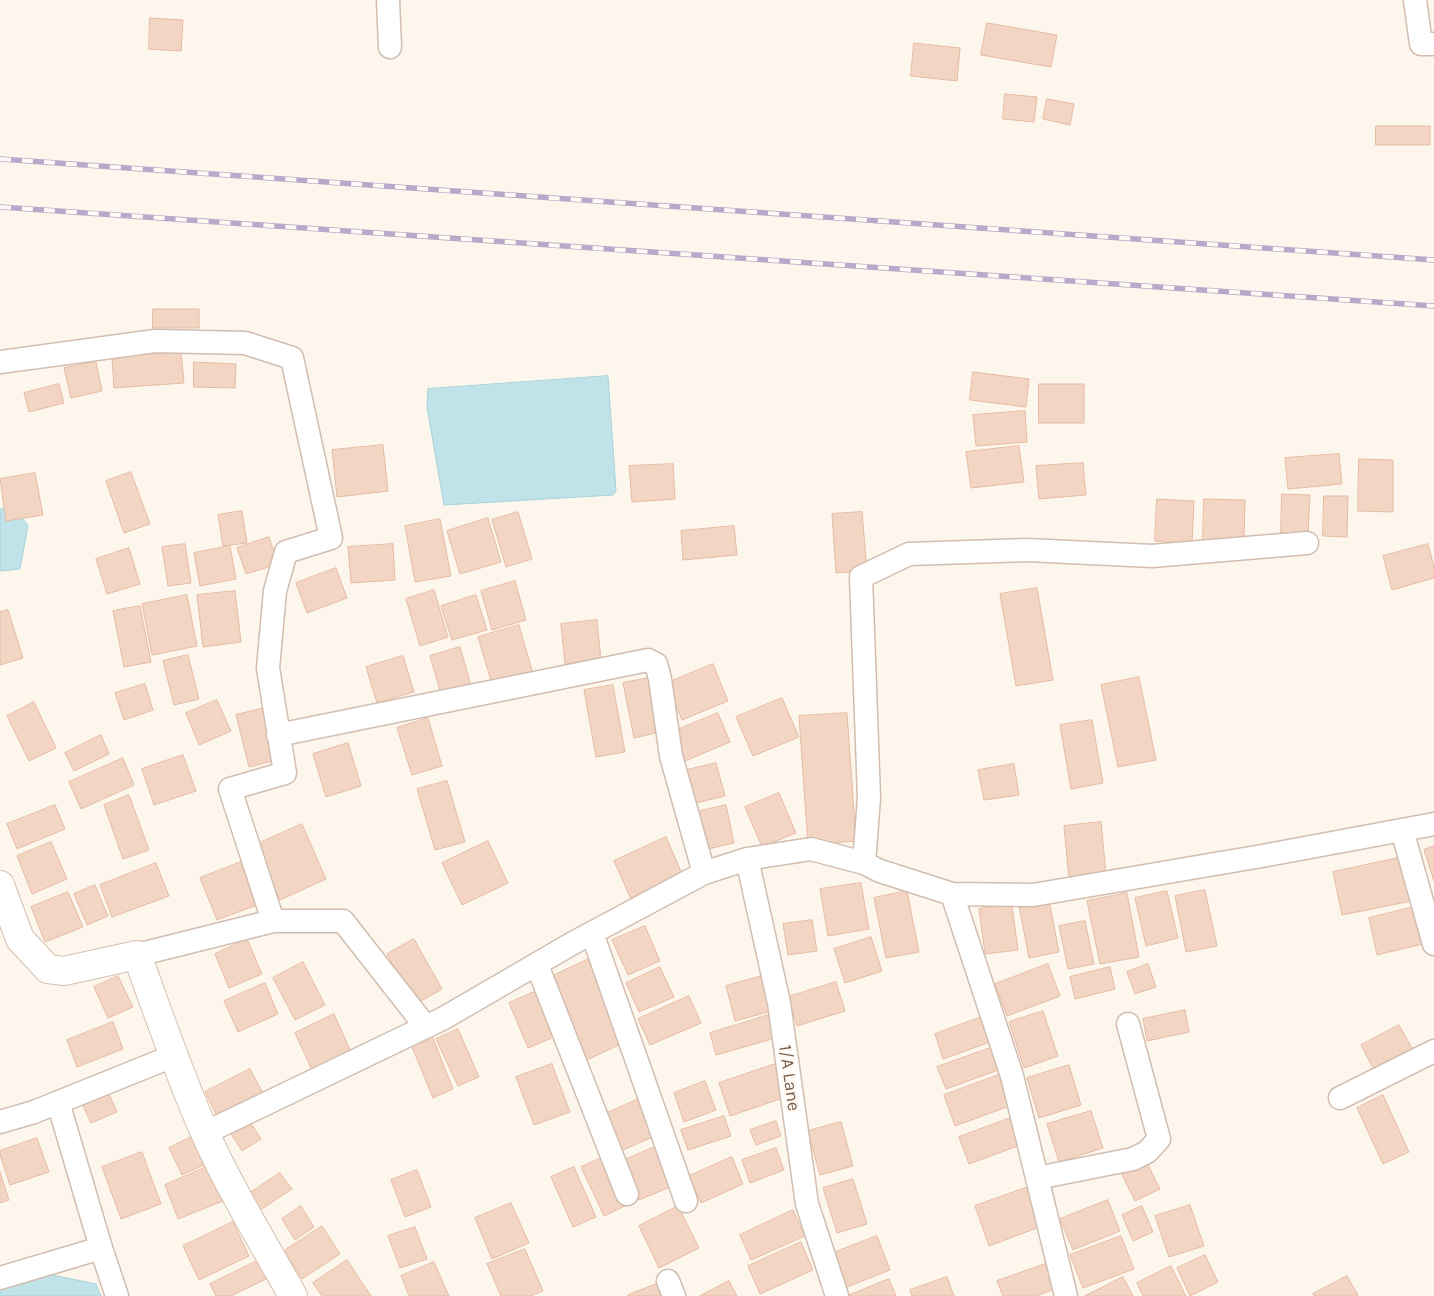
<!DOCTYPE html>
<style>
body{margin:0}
canvas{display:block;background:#fdf6ec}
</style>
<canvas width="1434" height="1296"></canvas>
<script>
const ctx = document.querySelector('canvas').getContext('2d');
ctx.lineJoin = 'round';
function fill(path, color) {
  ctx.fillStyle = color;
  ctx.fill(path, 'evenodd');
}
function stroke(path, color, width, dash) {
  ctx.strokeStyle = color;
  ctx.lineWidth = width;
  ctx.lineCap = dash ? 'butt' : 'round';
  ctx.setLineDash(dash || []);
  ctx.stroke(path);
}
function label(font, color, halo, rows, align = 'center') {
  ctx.font = font + ' Karla,sans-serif';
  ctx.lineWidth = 4.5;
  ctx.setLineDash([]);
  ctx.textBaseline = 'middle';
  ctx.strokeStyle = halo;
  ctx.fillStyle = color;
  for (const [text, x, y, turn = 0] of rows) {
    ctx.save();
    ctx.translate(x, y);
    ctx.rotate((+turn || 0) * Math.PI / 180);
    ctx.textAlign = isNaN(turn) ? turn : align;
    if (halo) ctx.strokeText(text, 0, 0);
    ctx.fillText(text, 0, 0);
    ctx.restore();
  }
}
const water = new Path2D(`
 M608 376 616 491 613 495 444 505 427 407 428 389Z
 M12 504 28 526 20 569 0 571V510Z
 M52 1275 96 1284 101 1296H0V1289Z`);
fill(water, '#bfe3e8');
stroke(water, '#a5d3da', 1);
const building = new Path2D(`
 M150 18 183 20 181 51 149 49Z
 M987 23 1057 35 1051 67 981 55Z
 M914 43 960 48 957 81 911 76Z
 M1005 94 1037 97 1034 122 1003 119Z
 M1047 99 1074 104 1070 125 1043 119Z
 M1376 126H1430V145H1376Z
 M153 309H199V328H153Z
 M181 352 184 383 114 388 112 357Z
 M96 362 102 391 71 398 64 368Z
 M194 362 236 364 235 388 194 387Z
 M973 372 1029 379 1026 407 970 400Z
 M59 384 64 403 29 412 24 393Z
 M1039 384H1084V423H1039Z
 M1025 411 1027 442 976 446 973 415Z
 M383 445 388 491 337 497 332 450Z
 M1019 446 1024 482 971 488 966 452Z
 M1339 454 1342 484 1288 489 1285 458Z
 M1359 459 1393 460V512L1358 511Z
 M1083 463 1086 495 1039 499 1036 466Z
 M673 464 675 499 632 502 629 466Z
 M131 472 150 524 124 533 106 481Z
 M35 473 43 515 6 521 0 479Z
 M1282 494 1310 495 1308 535 1281 533Z
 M1324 496H1348L1347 537 1323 536Z
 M1157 499 1194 501 1192 544 1155 541Z
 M1204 499 1245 500 1244 541H1203Z
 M242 511 247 543 223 546 218 515Z
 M518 512 532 559 506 567 492 520Z
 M862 512 867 571 836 573 832 514Z
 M488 518 501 562 460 574 447 531Z
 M440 519 451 576 415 582 405 526Z
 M734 526 737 555 683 560 681 531Z
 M269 537 278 564 246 574 237 548Z
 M185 544 191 583 168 586 162 547Z
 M393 544 395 580 351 583 348 547Z
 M1428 544 1434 567V578L1392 590 1383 556Z
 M230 546 236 579 200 586 194 553Z
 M129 548 140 584 107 594 96 559Z
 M336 568 347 598 307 613 296 583Z
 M515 581 526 620 492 630 481 591Z
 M1037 588 1053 680 1016 686 1000 594Z
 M434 590 448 637 420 646 406 599Z
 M235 591 241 642 203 647 197 595Z
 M187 595 197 646 152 655 142 604Z
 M476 595 487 630 452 640 441 606Z
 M140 606 151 662 124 667 113 611Z
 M8 610 23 658 0 665V612Z
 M597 620 601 661 565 664 561 624Z
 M519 625 533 674 492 684 478 637Z
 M460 647 471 685 441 694 430 656Z
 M188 655 199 699 174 705 163 661Z
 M403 656 414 692 377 703 366 667Z
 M713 664 728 701 682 720 667 683Z
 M653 677 664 731 634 738 623 683Z
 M1139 677 1156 760 1118 767 1101 685Z
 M145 684 153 710 124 720 115 693Z
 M613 685 625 752 596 757 584 690Z
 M782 698 799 737 753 756 736 717Z
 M217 700 231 731 199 745 186 713Z
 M34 702 56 748 29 761 7 716Z
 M265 708 277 760 249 767 236 715Z
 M718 713 730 742 685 761 672 732Z
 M847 713 856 841 808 845 799 716Z
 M428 718 442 766 412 775 397 728Z
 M1092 720 1103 783 1071 789 1060 725Z
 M101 735 109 754 74 771 65 753Z
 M348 743 361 786 326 797 313 754Z
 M183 755 196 791 154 805 142 769Z
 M123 758 134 785 81 809 69 782Z
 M716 763 725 796 692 804 683 771Z
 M1014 764 1019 795 984 800 978 770Z
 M447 781 465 842 435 850 417 789Z
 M779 793 796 833 762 847 745 807Z
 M129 795 149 850 123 859 104 805Z
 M55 805 65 829 17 849 7 824Z
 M726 805 734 843 704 850 696 812Z
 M1101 822 1106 874 1069 878 1064 826Z
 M302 824 326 879 280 900 255 845Z
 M666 837 683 876 631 899 614 861Z
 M488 841 508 883 462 905 442 863Z
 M51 842 67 879 32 894 17 856Z
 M1434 846V881L1424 850Z
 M1403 857 1412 901 1342 915 1333 872Z
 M241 862 257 905 217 920 200 878Z
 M156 863 169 896 112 917 100 885Z
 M861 883 869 929 828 936 820 889Z
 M95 885 108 916 87 925 74 894Z
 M1205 890 1217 946 1186 952 1175 896Z
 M907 891 919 952 886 958 874 898Z
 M1167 891 1178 938 1146 946 1135 898Z
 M68 892 83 927 45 942 31 907Z
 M1127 893 1139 957 1100 964 1087 901Z
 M1049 900 1059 952 1029 958 1019 906Z
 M1012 905 1018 950 985 954 979 909Z
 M1422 905 1431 942 1377 955 1369 918Z
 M812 920 817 951 788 955 783 924Z
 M1085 921 1094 964 1068 969 1059 926Z
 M645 926 660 961 628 975 612 940Z
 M871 937 882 971 845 983 834 949Z
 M247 939 262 974 229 988 215 954Z
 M414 939 442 989 414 1005 387 954Z
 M591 958 629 1040 585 1061 546 979Z
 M303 962 325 1005 295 1020 273 978Z
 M1048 964 1060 996 1007 1016 995 984Z
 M1148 964 1156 987 1135 994 1127 972Z
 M660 967 674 997 639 1012 626 983Z
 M1110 967 1115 989 1075 999 1070 977Z
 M118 976 133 1007 108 1018 94 987Z
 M762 976 772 1011 735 1021 726 986Z
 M836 982 845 1011 797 1026 788 997Z
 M265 983 278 1014 238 1032 224 1001Z
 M539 990 559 1035 528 1048 509 1003Z
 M689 996 701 1023 650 1045 638 1019Z
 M1185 1010 1189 1032 1147 1041 1143 1019Z
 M1043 1011 1058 1056 1024 1068 1009 1022Z
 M334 1014 351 1052 312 1070 295 1033Z
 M772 1014 779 1037 716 1055 710 1033Z
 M984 1016 993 1041 943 1059 935 1034Z
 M113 1022 123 1049 77 1067 67 1040Z
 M1399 1025 1413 1050 1374 1070 1361 1045Z
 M458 1029 479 1077 458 1086 436 1039Z
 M431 1033 453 1089 433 1098 410 1042Z
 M996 1046 1004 1068 946 1089 937 1067Z
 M552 1064 570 1112 534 1125 516 1077Z
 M775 1064 786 1097 730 1116 719 1083Z
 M1069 1065 1081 1105 1039 1118 1027 1078Z
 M250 1069 265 1097 219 1120 205 1092Z
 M1004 1073 1015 1104 955 1126 944 1095Z
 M705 1081 716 1110 684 1122 674 1093Z
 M105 1085 117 1112 91 1123 79 1097Z
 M1383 1095 1409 1152 1383 1164 1357 1108Z
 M643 1097 659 1134 621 1151 605 1114Z
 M1091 1111 1103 1148 1059 1162 1047 1124Z
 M724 1116 731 1136 688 1150 681 1130Z
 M1013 1117 1023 1144 969 1164 959 1137Z
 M776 1121 781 1136 756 1145 750 1130Z
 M250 1122 261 1139 242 1151 231 1134Z
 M841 1122 853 1166 820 1175 808 1131Z
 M191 1137 204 1165 182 1175 169 1148Z
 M37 1138 49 1172 10 1185 0 1155V1151Z
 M657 1146 675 1185 639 1200 622 1161Z
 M776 1148 784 1170 750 1183 742 1160Z
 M142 1152 161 1204 121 1219 102 1167Z
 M604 1157 627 1205 604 1216 581 1167Z
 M732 1157 743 1184 701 1203 689 1176Z
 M1147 1163 1160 1189 1135 1201 1122 1175Z
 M209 1166 223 1201 178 1219 165 1185Z
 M574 1167 596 1217 573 1227 551 1177Z
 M417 1170 431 1207 405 1217 391 1180Z
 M0 1172 9 1200 0 1203Z
 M280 1173 292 1189 257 1212 247 1195Z
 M853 1179 867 1224 837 1233 823 1188Z
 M1031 1186 1045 1225 989 1246 975 1206Z
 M1108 1200 1120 1231 1073 1250 1060 1219Z
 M511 1203 529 1243 492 1259 475 1218Z
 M1190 1205 1204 1246 1169 1257 1155 1216Z
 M301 1206 314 1227 295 1240 282 1219Z
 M678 1206 699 1248 659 1268 639 1226Z
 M1142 1206 1153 1232 1133 1241 1122 1215Z
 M793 1210 805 1236 751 1260 740 1235Z
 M233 1222 249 1256 199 1280 183 1246Z
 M322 1226 340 1254 302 1279 284 1251Z
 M415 1227 427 1259 400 1268 388 1236Z
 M877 1236 890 1270 847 1287 833 1253Z
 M1121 1236 1134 1269 1083 1288 1070 1255Z
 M801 1242 813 1270 760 1294 748 1266Z
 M525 1249 543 1291 530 1296H501L487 1264Z
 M1205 1255 1218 1282 1190 1296 1177 1268Z
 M261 1259 270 1277 231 1296H216L210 1284Z
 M347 1260 371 1296H322L313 1283Z
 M434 1262 449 1296H409L401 1276Z
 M1051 1262 1060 1287 1036 1296H1003L997 1281Z
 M1171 1266 1186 1296H1143L1137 1283Z
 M1347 1276 1358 1295 1355 1296H1314L1313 1294Z
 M947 1277 954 1296H912L910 1290Z
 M1123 1277 1133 1296H1085Z
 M889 1279 896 1296H847Z
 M729 1281 737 1296H700Z
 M662 1282 668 1296H628V1295Z`);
fill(building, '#f3d5c3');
stroke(building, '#e6bba3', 1);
const street = new Path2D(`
 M388 0 390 47
 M1415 0 1421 44H1434
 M0 362 155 341 245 343 292 358 331 538 286 552 275 591 268 668 285 773 230 789 273 921 137 955
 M278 735 648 660 656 664 660 679 671 756 704 873
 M1402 830 1434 944
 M747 859 779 1003 807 1204 837 1296
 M864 863 869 798 861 577 909 554 1027 550 1152 556 1307 543
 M952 894 1012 1076 1066 1296
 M273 921H343L426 1027
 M592 933 686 1201
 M537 965 627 1194
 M1340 1098 1434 1051
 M58 1102 101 1248 117 1296
 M0 1122 34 1112 173 1056
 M205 1133 444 1018 573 943 704 873 747 859 811 849 864 863 880 871 952 894 1033 895 1262 856 1434 824
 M1037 1178 1133 1159 1147 1152 1159 1139 1128 1024
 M0 1278 101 1248
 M668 1281 674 1296`);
const secondary = new Path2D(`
 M0 885 20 939 48 969 64 971 137 955C159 1015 179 1075 205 1133 230 1189 263 1242 293 1296`);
stroke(street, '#d1beb0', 25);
stroke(secondary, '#d6c0b0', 30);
stroke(street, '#fff', 22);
stroke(secondary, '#fff', 28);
const rail = new Path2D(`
 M0 159 1434 260
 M0 207 1434 306`);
stroke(rail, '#b9a8c9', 5.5);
stroke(rail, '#fffaf3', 4, [11]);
label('18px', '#7a5c4d', '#fffaf3', [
 ["1/A Lane",789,1078,82]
]);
</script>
